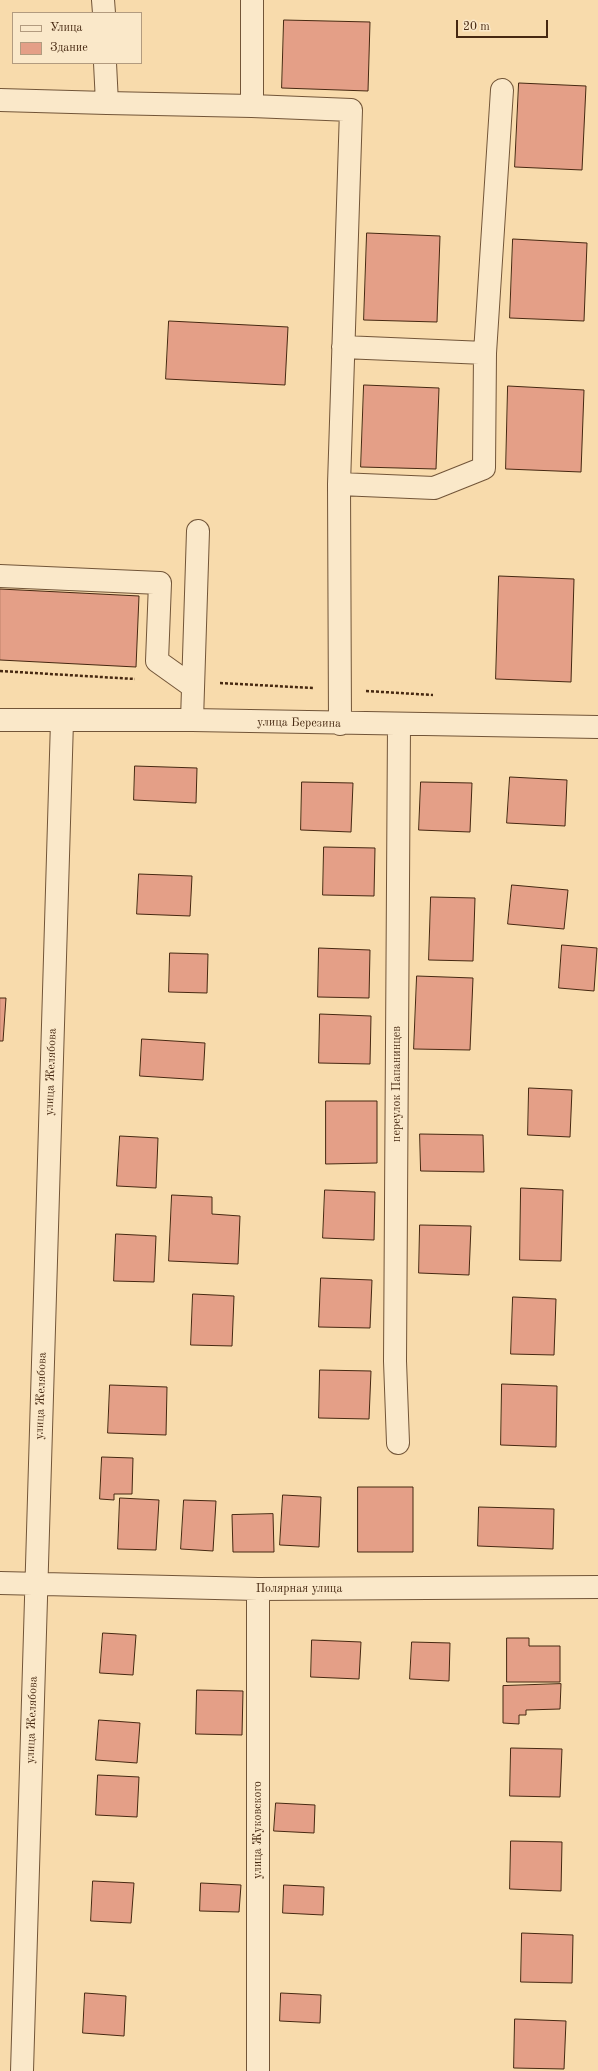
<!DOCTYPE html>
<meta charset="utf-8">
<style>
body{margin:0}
#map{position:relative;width:598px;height:2071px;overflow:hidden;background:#f8dbac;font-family:"Old Standard TT",serif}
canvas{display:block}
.legend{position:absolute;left:12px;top:12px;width:130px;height:52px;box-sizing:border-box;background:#fae8c9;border:1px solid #b29b7f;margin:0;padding:5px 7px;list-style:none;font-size:12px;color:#462811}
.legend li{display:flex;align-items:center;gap:8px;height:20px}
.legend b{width:20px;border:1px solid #b29b7f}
.scale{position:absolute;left:456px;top:20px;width:92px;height:18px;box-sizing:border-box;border:2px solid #462811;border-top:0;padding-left:5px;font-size:12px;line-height:14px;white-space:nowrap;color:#462811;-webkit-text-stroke:3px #fae8c9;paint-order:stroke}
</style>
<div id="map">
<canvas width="598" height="2071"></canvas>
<ul class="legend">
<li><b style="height:5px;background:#fae8c9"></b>Улица</li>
<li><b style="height:11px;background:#e49f87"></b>Здание</li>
</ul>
<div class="scale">20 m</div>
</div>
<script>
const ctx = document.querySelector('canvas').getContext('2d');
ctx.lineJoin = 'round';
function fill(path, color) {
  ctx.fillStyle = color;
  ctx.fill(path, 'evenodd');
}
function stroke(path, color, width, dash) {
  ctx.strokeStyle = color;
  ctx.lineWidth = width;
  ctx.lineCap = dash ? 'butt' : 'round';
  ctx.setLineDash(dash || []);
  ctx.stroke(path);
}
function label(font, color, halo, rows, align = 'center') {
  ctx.font = font + ' "Old Standard TT",serif';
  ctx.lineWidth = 3;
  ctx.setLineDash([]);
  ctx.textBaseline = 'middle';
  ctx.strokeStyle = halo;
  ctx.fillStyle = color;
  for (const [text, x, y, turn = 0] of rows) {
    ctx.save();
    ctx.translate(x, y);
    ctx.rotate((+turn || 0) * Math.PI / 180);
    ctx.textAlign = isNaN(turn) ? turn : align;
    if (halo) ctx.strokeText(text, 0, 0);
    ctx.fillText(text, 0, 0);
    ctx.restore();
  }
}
const building = new Path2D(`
 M284 20 370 22 368 91 282 88Z
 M519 83 586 86 582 170 515 167Z
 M367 233 440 236 437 322 364 320Z
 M513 239 587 243 584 321 510 318Z
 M169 321 288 327 285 385 166 379Z
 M364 385 439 388 436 469 361 467Z
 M508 386 584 390 581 472 506 469Z
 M499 576 574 579 571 682 496 679Z
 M0 589 139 596 136 667 0 660Z
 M135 766 197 768 196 803 134 800Z
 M510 777 567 780 565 826 507 823Z
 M302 782 353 783 351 832 301 830Z
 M421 782 472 783 470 832 419 830Z
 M324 847 375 848 374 896 323 895Z
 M139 874 192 876 190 916 137 914Z
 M512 885 568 890 564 929 508 924Z
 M431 897 475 898 473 961 429 960Z
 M562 945 597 948 594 991 559 988Z
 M319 948 370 950 369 998 318 997Z
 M170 953 208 954 207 993 169 992Z
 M417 976 473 978 470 1050 414 1049Z
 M0 998H6L3 1041H0Z
 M320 1014 371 1016 370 1064 319 1063Z
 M142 1039 205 1043 203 1080 140 1076Z
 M529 1088 572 1090 570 1137 528 1135Z
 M326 1101H377V1163L326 1164Z
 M420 1134 483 1135 484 1172 421 1171Z
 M120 1136 158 1138 156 1188 117 1186Z
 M521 1188 563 1190 561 1261 520 1260Z
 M325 1190 375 1192 374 1240 323 1238Z
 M172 1195 212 1197V1214L240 1216 238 1264 169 1261Z
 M420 1225 471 1226 469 1275 419 1273Z
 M116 1234 156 1236 154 1282 114 1281Z
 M321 1278 372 1280 370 1328 319 1327Z
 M193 1294 234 1296 232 1346 191 1345Z
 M513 1297 556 1299 554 1355 511 1354Z
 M320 1370 371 1371 369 1419 319 1418Z
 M502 1384 557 1386 556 1447 501 1445Z
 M110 1385 167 1387 166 1435 108 1433Z
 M102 1457 133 1458 132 1494H114V1500L100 1499Z
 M358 1487H413V1552H358Z
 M283 1495 321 1497 319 1547 280 1545Z
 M120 1498 159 1500 156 1550 118 1549Z
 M184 1500 216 1501 213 1551 181 1549Z
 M479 1507 554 1509 553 1549 478 1546Z
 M273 1514 274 1552H233L232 1515Z
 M103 1633 136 1635 133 1675 100 1673Z
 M507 1638H529V1646H560V1682H507Z
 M312 1640 361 1642 359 1679 311 1677Z
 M412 1642 450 1643 449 1681 410 1679Z
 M561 1684 560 1709 526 1710V1715H519V1724L503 1723V1686Z
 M197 1690 243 1691 242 1735 196 1734Z
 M99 1720 140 1723 137 1763 96 1760Z
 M511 1748 562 1749 560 1797 510 1796Z
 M98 1775 139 1777 137 1817 96 1815Z
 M276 1803 315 1805 314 1833 274 1831Z
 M511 1841 562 1842 561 1891 510 1889Z
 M93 1881 134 1883 131 1923 91 1921Z
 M201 1883 241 1885 239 1912 200 1911Z
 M284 1885 324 1887 323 1915 283 1913Z
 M522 1933 573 1935 572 1983 521 1982Z
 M85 1993 126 1996 124 2036 83 2033Z
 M281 1993 321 1995 320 2023 280 2021Z
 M515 2019 566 2021 564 2069 514 2068Z`);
fill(building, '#e49f87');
stroke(building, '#462811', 1);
const minor = new Path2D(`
 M103 0 104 13
 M252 0V106L351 110 339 484 340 724
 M105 63 107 103 252 106
 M0 100 107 103
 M343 347 485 353
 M339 484 434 488 484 468 485 353 502 90
 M0 576 160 583 157 661 192 686
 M0 720H192L598 727
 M192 720 198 531
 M398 1443 395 1361 399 725
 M0 1583 258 1589 598 1587
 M22 2071 62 721
 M258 2071V1589`);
stroke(minor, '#725538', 24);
stroke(new Path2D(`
 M0 671 135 679
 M220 683 313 688
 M366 691 433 695`), '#462811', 2.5, [3, 2]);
stroke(minor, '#fae8c9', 22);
label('12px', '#462811', '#fae8c9', [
 ["улица Березина",299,723,1],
 ["улица Желябова",51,1072,-88],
 ["переулок Папанинцев",397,1084,-90],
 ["улица Желябова",41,1396,-88],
 ["Полярная улица",299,1589],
 ["улица Желябова",32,1720,-88],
 ["улица Жуковского",258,1830,-90]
]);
</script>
